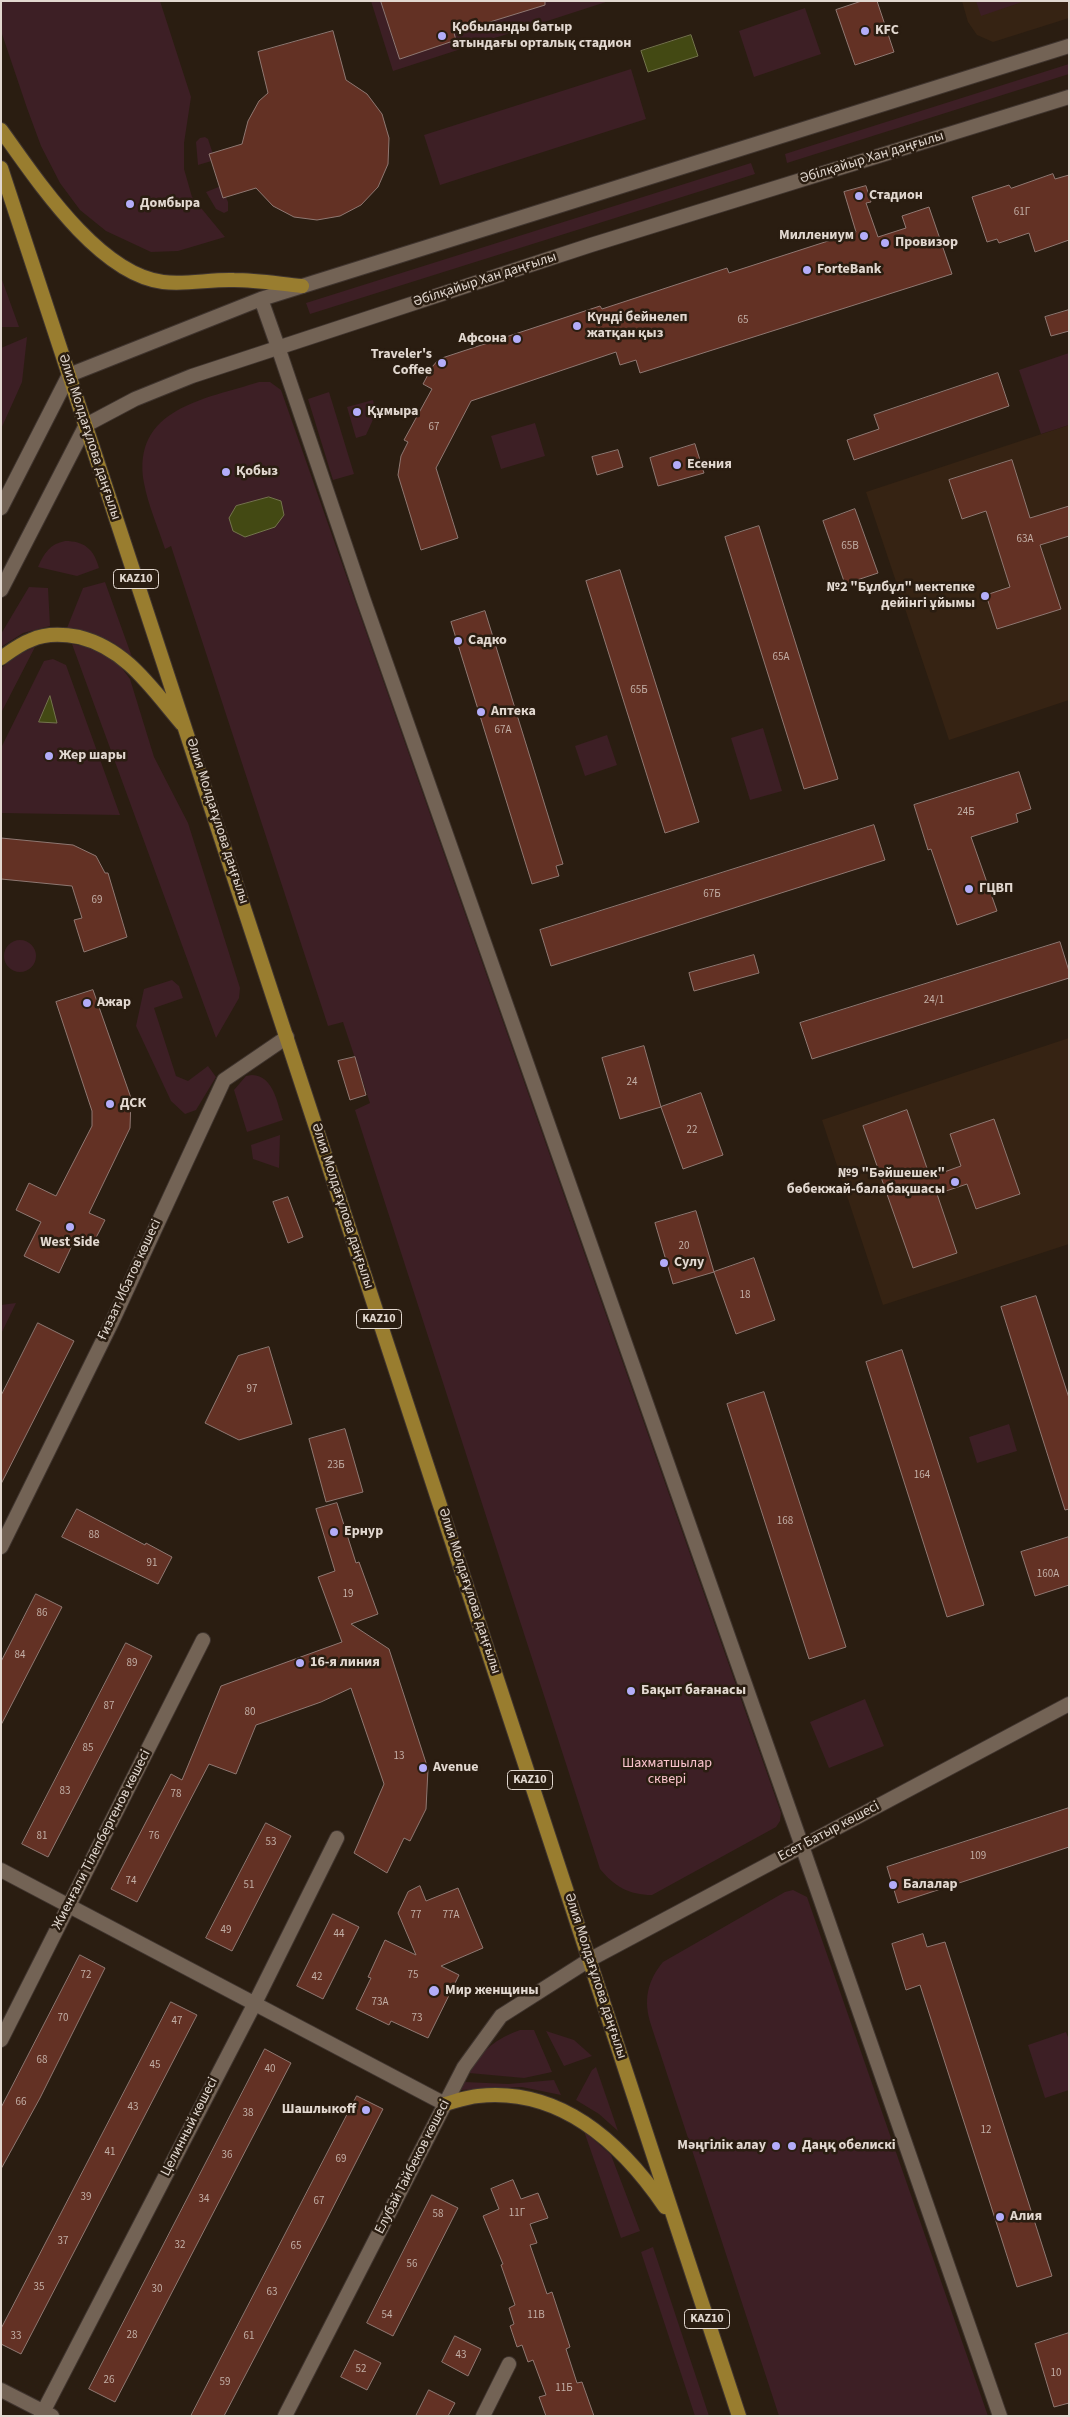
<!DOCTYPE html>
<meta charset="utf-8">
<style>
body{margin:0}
#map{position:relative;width:1070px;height:2417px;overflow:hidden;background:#2a1d11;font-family:"Source Sans 3",sans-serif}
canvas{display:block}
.frame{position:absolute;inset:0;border:2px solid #e2d8d0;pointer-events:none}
</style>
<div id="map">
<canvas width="1070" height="2417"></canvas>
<div class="frame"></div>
</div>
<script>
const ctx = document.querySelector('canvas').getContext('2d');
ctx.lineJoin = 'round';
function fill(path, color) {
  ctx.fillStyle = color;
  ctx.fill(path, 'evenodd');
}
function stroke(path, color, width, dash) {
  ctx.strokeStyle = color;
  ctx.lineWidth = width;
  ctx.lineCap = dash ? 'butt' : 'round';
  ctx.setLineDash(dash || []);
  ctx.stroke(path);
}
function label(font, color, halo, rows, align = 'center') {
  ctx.font = font + ' "Source Sans 3",sans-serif';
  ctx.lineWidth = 5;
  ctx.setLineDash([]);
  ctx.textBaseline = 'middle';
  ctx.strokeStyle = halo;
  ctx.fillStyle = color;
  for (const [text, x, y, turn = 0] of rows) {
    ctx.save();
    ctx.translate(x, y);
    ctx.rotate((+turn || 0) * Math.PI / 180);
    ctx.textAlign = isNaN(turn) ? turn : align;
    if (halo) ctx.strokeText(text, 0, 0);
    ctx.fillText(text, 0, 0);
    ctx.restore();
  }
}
fill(new Path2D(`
 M962 1H1069V18L993 42 977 35 968 22Z
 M1069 425V700L949 740 866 492Z
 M1069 1038V1244L883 1305 822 1120Z`), '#362313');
fill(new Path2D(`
 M1 1H160L191 97 184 143V169L192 197 225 237 178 251 151 252 106 231 80 210 60 183 41 146 27 108 1 31Z
 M371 1H609L393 71Z
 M976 1H1025L981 16Z
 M805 8 821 54 754 77 739 31Z
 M1069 64V74L787 163 785 154Z
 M631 69 646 119 440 185 424 135Z
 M205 137 208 139 215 160 198 165 196 142 200 138Z
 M751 163 755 174 310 314 306 303Z
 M221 186 228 202V211L224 213 216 209 206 192Z
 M1 277 19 327H1Z
 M27 337 22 382 1 429V348Z
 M1069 353V425L1041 434 1019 370Z
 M259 382H270L281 390 781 1813 780 1821 776 1827 652 1895C629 1895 614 1886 600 1869L355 1110 370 1103 343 1022 328 1026 171 546 165 549C158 527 148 505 144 483 131 408 206 399 259 382Z
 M329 392 354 474 333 480 308 399Z
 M373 400 376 413 366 435 356 438 347 407Z
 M535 423 545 456 501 469 491 436Z
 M65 541C84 541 94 549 99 568L77 576 38 567C44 553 50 544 65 541Z
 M105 582 132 657C112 638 93 633 67 628L83 588Z
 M29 587 48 588 50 626 23 633 1 647V634Z
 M72 644 97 649 109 656 121 667 130 679 154 757 188 823 240 988 239 998 216 1038Z
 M35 647 1 713V668L20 654Z
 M53 659 66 665 120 815 1 813V748L44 661Z
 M763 728 782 791 750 800 731 738Z
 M607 735 617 765 585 776 575 746Z
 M4 956a16 16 0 1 1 32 0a16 16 0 1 1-32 0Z
 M172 980 179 986 183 998 154 1008 176 1076 188 1081 208 1066 216 1077 196 1110 185 1114 171 1101 136 1026 144 989Z
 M252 1075C274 1076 277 1103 283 1120L247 1132 234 1090 246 1076Z
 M280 1135 279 1168 253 1159 251 1145Z
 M16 1303 1 1334V1305Z
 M1009 1424 1017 1451 977 1463 969 1437Z
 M865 1699 884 1746 829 1768 810 1722Z
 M793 1890 807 1897 988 2416H779L651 2025C643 2001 647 1981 663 1962L785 1892Z
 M520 2030H534L552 2072 524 2078 469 2073C480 2051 497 2038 520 2030Z
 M546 2031 574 2040 592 2056 564 2066Z
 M1066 2032 1069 2040V2090L1045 2098 1028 2045Z
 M596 2067 618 2131 599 2114 576 2100 592 2070Z
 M554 2080 561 2095 522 2087 460 2090 465 2082 508 2084Z
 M584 2131 611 2155 640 2231 621 2238Z
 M653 2247 709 2416H695L641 2252Z`), '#3d1f25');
const water = new Path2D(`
 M691 35 698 56 648 72 641 51Z
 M269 497 281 501 284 515 275 527 245 537 233 531 229 518 236 506Z
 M50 696 57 723 39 722Z`);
fill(water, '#434913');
stroke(water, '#73744c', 1);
const building = new Path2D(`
 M381 1H545V5L454 33 456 40 400 59Z
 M862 1H877L894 52 855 65 836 10Z
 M333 31 346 80 367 94 382 114 389 138 388 164 378 187 361 205 340 216 317 220 294 217 273 206 256 188 223 198 209 154 242 144 248 121 259 101 268 93 258 52Z
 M1053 174 1055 179 1069 175V240L1035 252 1029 233 999 243 997 239 987 242 972 197 1009 185 1011 188Z
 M866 186 871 202 866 203 878 237 906 228 902 216 929 207 952 274 640 373 636 360 620 365 616 352 471 401 436 468 458 538 421 550 398 475 401 456 408 442 404 440 432 389 423 384 432 367 439 359 600 306 602 309 727 268 729 273 856 232 844 192Z
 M1069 310V331L1051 336 1045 317Z
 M998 373 1009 406 854 460 847 440 879 429 874 415Z
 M695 444 704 473 658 486 650 458Z
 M618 450 623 467 597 475 592 457Z
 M1012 460 1030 518 1069 506V536L1040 545 1061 609 997 629 986 595 1010 587 986 511 962 519 949 480Z
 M855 509 878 573 845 584 823 521Z
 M759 526 838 779 804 789 725 537Z
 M620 570 699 822 665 833 586 581Z
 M485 611 563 864 556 866 559 876 532 884 451 622Z
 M1019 772 1031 809 1016 814 1018 822 971 837 997 911 957 925 931 849 928 850 914 805Z
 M874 825 885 860 551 966 540 930Z
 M1 838 73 845 96 856 105 873H108L127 937 84 952 74 920 82 918 72 886 1 879Z
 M1060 942 1069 971V978L812 1059 800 1023Z
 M754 955 759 973 694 991 689 973Z
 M93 990 131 1098 130 1128 89 1213 105 1220 99 1232 92 1245 76 1237 59 1273 24 1256 41 1222 16 1210 29 1183 56 1196 92 1126V1111L56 1002Z
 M644 1046 661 1107 620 1119 602 1058Z
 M355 1057 366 1095 350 1100 338 1061Z
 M701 1093 723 1155 683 1169 661 1107Z
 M907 1110 930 1177 961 1166 950 1134 994 1119 1020 1194 976 1209 967 1184 937 1194 957 1253 913 1268 863 1126Z
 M288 1197 303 1237 288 1243 273 1202Z
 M696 1211 714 1272 673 1284 655 1223Z
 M754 1258 775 1320 736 1334 714 1272Z
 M1036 1296 1069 1398V1509L1065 1510 1001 1307Z
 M38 1323 74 1341 1 1484V1396Z
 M269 1347 292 1424 239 1440 205 1423 238 1356Z
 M902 1350 984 1605 947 1617 866 1362Z
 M764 1392 846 1647 809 1659 727 1404Z
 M345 1429 363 1492 326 1502 309 1439Z
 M337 1503 356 1563 359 1562 378 1614 351 1624 389 1649 428 1769 426 1809 410 1841 404 1838 387 1873 354 1853 384 1784 351 1688 321 1702 256 1725 236 1774 209 1764 137 1902 111 1889 171 1774 182 1780 221 1686 342 1642 318 1577 335 1571 316 1509Z
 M77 1509 145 1545 146 1543 172 1557 158 1584 62 1537Z
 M1069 1537V1585L1035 1596 1021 1552Z
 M36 1594 62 1607 1 1725V1662Z
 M126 1643 152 1656 48 1857 22 1844Z
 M1069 1808V1847L898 1903 887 1867Z
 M266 1823 291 1836 232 1951 206 1938Z
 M420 1886 426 1901 458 1888 483 1948 441 1966 459 1975 428 2038 391 2021 389 2025 356 2009 371 1978 368 1977 385 1940 416 1955 398 1913 408 1892Z
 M333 1914 359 1927 323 1999 297 1986Z
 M923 1934 927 1947 945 1942 1052 2276 1017 2287 920 1985 906 1990 892 1944Z
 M80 1955 105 1968 40 2098 1 2169V2108Z
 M171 2002 197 2015 21 2354 1 2344V2329Z
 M265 2049 291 2063 115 2402 89 2389Z
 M357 2096 383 2109 325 2223 224 2416H191Z
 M513 2180 521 2199 538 2193 548 2218 530 2224 537 2243 530 2245 547 2294 552 2292 570 2347 566 2349 577 2383 582 2382 594 2416H546L539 2397 546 2395 533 2360 528 2362 522 2345 517 2347 510 2326 514 2324 509 2308 515 2305 501 2265 503 2264 483 2216 499 2209 491 2189Z
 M432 2195 458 2208 393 2336 367 2323Z
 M1069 2333V2403L1054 2407 1035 2344Z
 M455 2336 481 2349 468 2376 442 2362Z
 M355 2350 381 2363 367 2390 341 2377Z
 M429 2390 455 2403 448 2416H416Z`);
fill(building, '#633124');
stroke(building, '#8f7872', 1);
const minor = new Path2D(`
 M278 347 363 598 802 1846 1000 2416
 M1 1547 112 1322 224 1080 287 1037
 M1 1870 445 2104
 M1 2040 203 1640
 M1 2390 52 2416
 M41 2416 255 2003 337 1838
 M483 2416 509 2364`);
const tertiary = new Path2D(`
 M285 2416 464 2067 501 2016 589 1960 1069 1704`);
const secondary = new Path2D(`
 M261 299 278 347
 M1 508 69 375 261 299 1069 46
 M1 590 86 425 135 399 192 376 591 245 1069 97`);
const primary = new Path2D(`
 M1 130C37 180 98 274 163 282 186 285 211 279 234 280 257 280 280 284 302 286
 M1 168 739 2416
 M1 658C11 651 20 644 31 640 46 633 63 634 79 637 127 649 152 689 182 724
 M445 2104C456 2101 467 2097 478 2096 561 2087 622 2144 665 2207`);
stroke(minor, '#40352f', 16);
stroke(tertiary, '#40352f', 16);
stroke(secondary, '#40352f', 16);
stroke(primary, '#40352f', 16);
stroke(minor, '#736355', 14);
stroke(tertiary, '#736355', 14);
stroke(secondary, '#736355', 14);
stroke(primary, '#997d2f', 14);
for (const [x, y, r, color] of [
 [865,31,5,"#b3adf9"],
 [442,36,5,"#b3adf9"],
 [859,196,5,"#b3adf9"],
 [130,204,5,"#b3adf9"],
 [864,236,5,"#b3adf9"],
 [885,243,5,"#b3adf9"],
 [807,270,5,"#b3adf9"],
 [577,326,5,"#b3adf9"],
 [517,339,5,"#b3adf9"],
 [442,363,5,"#b3adf9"],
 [357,412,5,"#b3adf9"],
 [677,465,5,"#b3adf9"],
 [226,472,5,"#b3adf9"],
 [985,596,5,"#b3adf9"],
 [458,641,5,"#b3adf9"],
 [481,712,5,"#b3adf9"],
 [49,756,5,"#b3adf9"],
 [969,889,5,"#b3adf9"],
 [87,1003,5,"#b3adf9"],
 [110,1104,5,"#b3adf9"],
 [955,1182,5,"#b3adf9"],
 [70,1227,5,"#b3adf9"],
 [664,1263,5,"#b3adf9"],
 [334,1532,5,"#b3adf9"],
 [300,1663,5,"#b3adf9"],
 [631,1691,5,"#b3adf9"],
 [423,1768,5,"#b3adf9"],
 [893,1885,5,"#b3adf9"],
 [434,1991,6,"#b3adf9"],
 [366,2110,5,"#b3adf9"],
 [776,2146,5,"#b3adf9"],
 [792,2146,5,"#b3adf9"],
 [1000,2217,5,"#b3adf9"]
]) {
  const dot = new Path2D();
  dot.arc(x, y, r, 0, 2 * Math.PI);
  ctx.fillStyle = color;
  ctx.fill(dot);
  stroke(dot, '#2a1d11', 2);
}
label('11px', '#c2aea5', null, [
 ["61Г",1022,213],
 ["65",743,321],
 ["67",434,428],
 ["63А",1025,540],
 ["65В",850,547],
 ["65А",781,658],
 ["65Б",639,691],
 ["67А",503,731],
 ["24Б",966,813],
 ["67Б",712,895],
 ["69",97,901],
 ["24/1",934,1001],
 ["24",632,1083],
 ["22",692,1131],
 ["20",684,1247],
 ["18",745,1296],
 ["97",252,1390],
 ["23Б",336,1466],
 ["164",922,1476],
 ["168",785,1522],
 ["88",94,1536],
 ["91",152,1564],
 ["160А",1048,1575],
 ["19",348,1595],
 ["86",42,1614],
 ["84",20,1656],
 ["89",132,1664],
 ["87",109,1707],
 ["80",250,1713],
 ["85",88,1749],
 ["13",399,1757],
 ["83",65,1792],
 ["78",176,1795],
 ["81",42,1837],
 ["76",154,1837],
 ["53",271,1843],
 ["109",978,1857],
 ["74",131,1882],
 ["51",249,1886],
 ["77",416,1916],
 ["77А",451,1916],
 ["49",226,1931],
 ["44",339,1935],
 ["72",86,1976],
 ["75",413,1976],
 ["42",317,1978],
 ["73А",380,2003],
 ["70",63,2019],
 ["73",417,2019],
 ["47",177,2022],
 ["68",42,2061],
 ["45",155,2066],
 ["40",270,2070],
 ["66",21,2103],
 ["43",133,2108],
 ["38",248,2114],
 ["12",986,2131],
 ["41",110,2153],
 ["36",227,2156],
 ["69",341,2160],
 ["39",86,2198],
 ["34",204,2200],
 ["67",319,2202],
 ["11Г",517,2214],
 ["58",438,2215],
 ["37",63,2242],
 ["32",180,2246],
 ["65",296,2247],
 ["56",412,2265],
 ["35",39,2288],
 ["30",157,2290],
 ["63",272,2293],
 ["54",387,2316],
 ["11В",536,2316],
 ["28",132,2336],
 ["33",16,2337],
 ["61",249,2337],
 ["43",461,2356],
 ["52",361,2370],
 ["10",1056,2374],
 ["26",109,2381],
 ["59",225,2383],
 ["11Б",564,2389]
]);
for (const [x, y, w] of [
 [136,579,45],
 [379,1319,45],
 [530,1780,45],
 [707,2319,45]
]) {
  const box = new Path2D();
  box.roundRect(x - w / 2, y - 9.5, w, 19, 4);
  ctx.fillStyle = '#2a1d11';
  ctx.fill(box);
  stroke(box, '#e2d8d0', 1);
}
label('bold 12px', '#e2d8d0', null, [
 ["KAZ10",136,579],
 ["KAZ10",379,1319],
 ["KAZ10",530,1780],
 ["KAZ10",707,2319]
]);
label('bold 14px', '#e2d8d0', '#2a1d11', [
 ["Қобыланды батыр",452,28],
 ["атындағы орталық стадион",452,44],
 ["KFC",875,31],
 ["Стадион",869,196],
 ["Домбыра",140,204],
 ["Миллениум",854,236,"right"],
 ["Провизор",895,243],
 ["ForteBank",817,270],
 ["Күнді бейнелеп",587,318],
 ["жатқан қыз",587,334],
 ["Афсона",507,339,"right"],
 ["Traveler's",432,355,"right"],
 ["Coffee",432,371,"right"],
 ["Құмыра",367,412],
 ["Есения",687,465],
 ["Қобыз",236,472],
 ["№2 \"Бұлбұл\" мектепке",975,588,"right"],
 ["дейінгі ұйымы",975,604,"right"],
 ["Садко",468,641],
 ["Аптека",491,712],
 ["Жер шары",59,756],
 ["ГЦВП",979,889],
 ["Ажар",97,1003],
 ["ДСК",120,1104],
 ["№9 \"Бәйшешек\"",945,1174,"right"],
 ["бөбекжай-балабақшасы",945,1190,"right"],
 ["West Side",70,1243,"center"],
 ["Сулу",674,1263],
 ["Ернур",344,1532],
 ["16-я линия",310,1663],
 ["Бақыт бағанасы",641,1691],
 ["Avenue",433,1768],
 ["Балалар",903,1885],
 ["Мир женщины",445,1991],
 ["Шашлыкoff",356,2110,"right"],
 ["Мәңгілік алау",766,2146,"right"],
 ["Даңқ обелискі",802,2146],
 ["Алия",1010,2217]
], 'left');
label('14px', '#e2d8d0', '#2a1d11', [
 ["Әбілқайыр Хан даңғылы",872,158,-17],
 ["Әбілқайыр Хан даңғылы",485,280,-18],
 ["Әлия Молдағұлова даңғылы",89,437,72],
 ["Әлия Молдағұлова даңғылы",217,821,72],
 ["Әлия Молдағұлова даңғылы",342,1206,72],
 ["Ғиззат Ибатов көшесі",130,1280,-65],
 ["Әлия Молдағұлова даңғылы",469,1591,72],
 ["Есет Батыр көшесі",829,1832,-28],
 ["Жиенғали Тілепбергенов көшесі",102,1840,-63],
 ["Әлия Молдағұлова даңғылы",595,1976,72],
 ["Целинный көшесі",190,2127,-63],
 ["Елубай Тайбеков көшесі",413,2167,-63]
]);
label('14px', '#fbc4cd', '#2a1d11', [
 ["Шахматшылар",667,1764],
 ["сквері",667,1780]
]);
</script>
